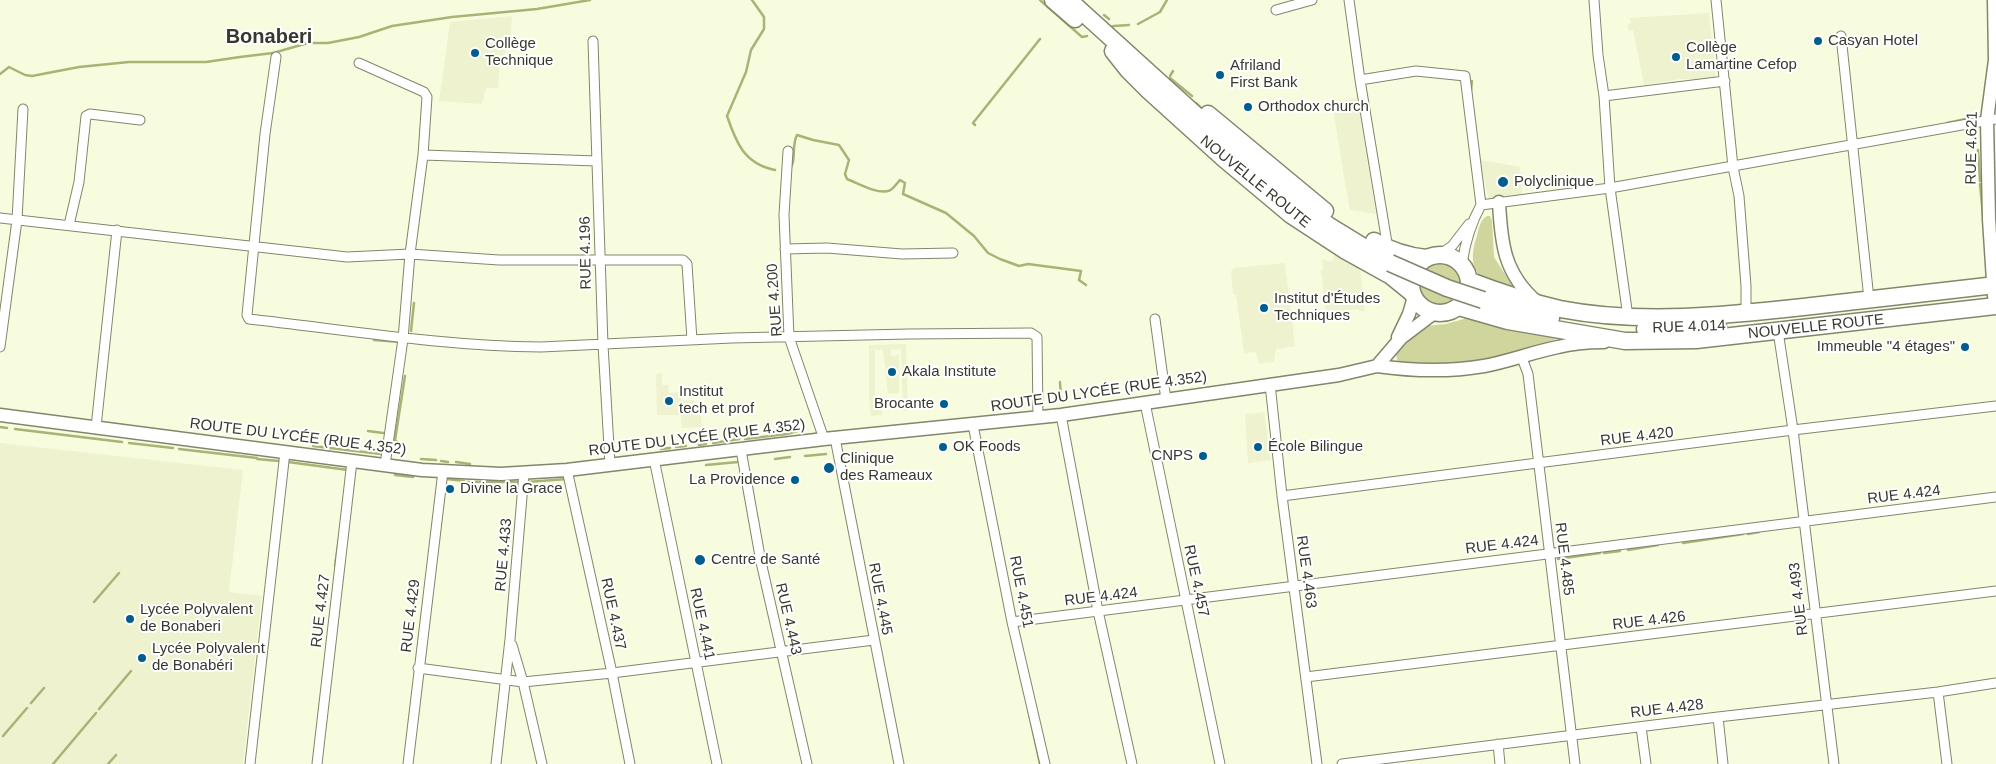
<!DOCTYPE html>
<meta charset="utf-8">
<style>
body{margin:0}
canvas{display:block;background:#f8fcdf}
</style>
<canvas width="1996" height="764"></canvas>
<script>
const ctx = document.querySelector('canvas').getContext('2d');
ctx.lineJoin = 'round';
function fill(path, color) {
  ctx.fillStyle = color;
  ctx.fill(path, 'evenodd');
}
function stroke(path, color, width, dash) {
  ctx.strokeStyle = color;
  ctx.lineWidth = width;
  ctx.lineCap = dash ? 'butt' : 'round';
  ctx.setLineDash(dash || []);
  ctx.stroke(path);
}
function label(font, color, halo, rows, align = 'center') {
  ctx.font = font + ' Arial,sans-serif';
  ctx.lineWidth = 4;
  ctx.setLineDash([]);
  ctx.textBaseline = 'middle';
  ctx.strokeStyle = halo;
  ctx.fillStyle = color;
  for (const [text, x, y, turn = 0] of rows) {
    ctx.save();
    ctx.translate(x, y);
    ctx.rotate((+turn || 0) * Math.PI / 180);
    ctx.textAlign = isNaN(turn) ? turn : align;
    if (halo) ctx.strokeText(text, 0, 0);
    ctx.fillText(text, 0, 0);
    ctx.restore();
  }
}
fill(new Path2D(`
 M1709 13 1716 77 1697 79H1680L1644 85 1633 30 1629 31 1627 25 1631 23 1630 18Z
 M512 16 510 45 500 62 498 88H486L482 104 439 101 450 22Z
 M1357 98 1365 147 1376 214 1350 210 1344 177 1332 102Z
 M1480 160 1520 167 1523 198 1489 201Z
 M1335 253 1360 266 1365 311H1359L1358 309 1326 313 1321 271 1323 270 1322 259 1332 262Z
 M1285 263 1295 346 1276 349 1274 362 1259 364 1256 352 1244 353 1236 295 1233 294 1231 271 1235 268Z
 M906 344 908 411H903L901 349 891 350V356L899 355V393L888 394 883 350H875V396L877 397V403H881L882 415 871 416 869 397V345Z
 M662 373V385H669L668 393 681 392 682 401 694 400 695 409H700L702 427 682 428 681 415H657L656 374Z
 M1264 412 1271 460 1248 463 1245 414Z
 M0 443 243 470 229 592 262 596 243 764H0Z`), '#eef2ce');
fill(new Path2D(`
 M1487 216H1490L1492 221 1494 257 1515 290C1505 286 1493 284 1484 279 1469 270 1472 249 1477 236 1479 228 1480 220 1487 216Z
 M1417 283a23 23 0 1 1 46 0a23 23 0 1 1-46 0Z
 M1471 317 1560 338C1508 355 1453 370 1398 363L1396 355 1399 350 1425 326 1446 324Z`), '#d0d59d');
stroke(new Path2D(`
 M752 0 764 17V29L751 50 746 72 727 116C736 142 744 164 775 170
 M1040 0 1082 37 1087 36
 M1104 15 1109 19
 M1138 24 1160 12 1167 0
 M1108 28 1114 26 1129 25
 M0 74 9 67 25 75 32 76 79 67 129 62H206L240 57 273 53 308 43H328L359 37 392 26 452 17 537 9 590 0
 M1170 76 1173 71
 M1170 78 1192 96
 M1471 91 1472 81
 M1196 103 1203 110
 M1947 123 1975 117
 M975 125 973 123 1040 39
 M1978 150 1980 181
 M789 170C797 162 791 146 797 135L813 140 839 145 849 160 845 174 847 179C858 183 876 194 888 191 893 190 896 184 900 180L905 183 903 194 946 213 974 236 988 253 1000 259 1019 266 1028 264 1081 271 1079 280 1086 285
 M1980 184 1983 216
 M1995 207 1996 220
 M411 331 414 303
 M374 340 400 342
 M1060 382 1061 400
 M0 427 7 428
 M15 429 122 442
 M368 431 383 433
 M745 439 787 434 801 430
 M129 443 173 448
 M713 443 739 439
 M400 445 395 440 405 376
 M699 445 706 444
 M313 446 381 454
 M676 447 686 446
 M179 449 257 458
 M661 449 670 448
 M805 456 826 454
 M257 459 279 461
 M421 459 436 460
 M775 459 790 457
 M441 461 448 462
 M288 462 348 470
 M456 462 470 464
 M706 465 738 462
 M395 475 413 477
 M447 479 464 481
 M467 482H519
 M527 482 567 479
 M1748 534 1759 532
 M1683 543 1743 534
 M1628 550 1658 545
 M1604 553 1620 551
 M1558 559 1600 553
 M335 566 339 538
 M94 602 119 573
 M31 703 44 688
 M99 709 131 671
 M1028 709 1040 764
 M3 736 27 708
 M53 764 96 713
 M108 764 116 755`), '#acb175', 2.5);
const street = new Path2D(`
 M1349 0 1360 80 1388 249
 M1594 0 1598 55 1604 96
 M1716 0 1733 167 1739 196 1746 286V314
 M1276 10 1312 0
 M1841 36 1869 299
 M593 41 603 345 610 464
 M276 57 265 134 247 315 249 319C347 330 443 346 541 347L732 338 909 334 1031 333 1037 337 1038 418
 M359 63 424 92 427 97 423 155 410 254 403 339 385 465
 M1360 80 1416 71 1465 76 1481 205C1471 223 1465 243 1462 264
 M788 151 784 215 789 337 824 439
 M423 155 597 161
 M1481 205 1610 188 1996 119
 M0 218 347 257 410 254 499 260H683L687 264 692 340
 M69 225 79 182 86 116 90 114 140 120
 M785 249 827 248 902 254 953 253
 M1440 254 1452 246 1469 224
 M1628 317 1610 188 1604 96 1725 81
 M1155 319 1166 400
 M1778 331 1793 430 1834 764
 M0 347 17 220 23 109
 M1522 358 1528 374 1575 764
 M1270 384 1282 496 1317 764
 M1145 403 1220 764
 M1061 415 1098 611 1132 764
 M973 425 1012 622 1045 764
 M96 427 117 230
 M835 438 899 764
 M741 450 761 562 807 764
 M654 459 717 764
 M567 470 612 673 630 764
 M1282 496 1793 430 1996 406
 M1012 622 1996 497
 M512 645 523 682 542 764
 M418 668 523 682 612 673 874 640
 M1306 677 1996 591
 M1938 692 1947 764
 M1718 717 1723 764
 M1641 727 1646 764
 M1498 744 1500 764
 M250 764 285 452
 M317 764 352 461
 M408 764 443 471
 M496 764 510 639 524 473
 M1342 764 1718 717 1938 692 1996 683`);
const secondary = new Path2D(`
 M1499 202C1501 243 1504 274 1537 302
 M1994 296 1989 219 1987 120 1995 60 1994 0
 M1398 337 1409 314 1414 297
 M1377 366C1413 371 1449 372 1484 366 1510 361 1533 352 1558 347 1573 343 1589 342 1604 342
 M0 415 422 470 501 474 567 470 824 439 1061 415 1339 375 1377 366 1401 338 1434 313`);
const highway = new Path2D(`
 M1053 0 1075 19
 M1069 0 1207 125 1215 135 1291 200 1328 225 1390 263
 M1113 51 1128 70 1149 91 1223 158 1291 215 1346 251 1391 276 1412 293
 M1208 114 1325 211
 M1374 241C1391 251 1406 256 1426 258
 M1411 284a29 29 0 1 1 58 0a29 29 0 1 1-58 0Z
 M1470 281C1499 292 1529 302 1560 309 1643 325 1729 315 1812 306 1873 299 1935 292 1996 285
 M1483 300 1551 318
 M1459 307 1508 321 1625 341 1696 340 1996 306
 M1645 329 1677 330 1718 327`);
stroke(street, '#83866c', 11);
stroke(secondary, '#83866c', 15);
stroke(highway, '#83866c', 19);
stroke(street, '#fff', 9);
stroke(secondary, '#fff', 12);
stroke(highway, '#fff', 16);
const highwayBridge = new Path2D(`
 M1390 263 1447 288 1483 300`);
stroke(highwayBridge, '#83866c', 19, []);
stroke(highwayBridge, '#fff', 16);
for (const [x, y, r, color] of [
 [1818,41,5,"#005e8e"],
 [475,53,5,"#005e8e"],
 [1676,57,5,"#005e8e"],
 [1220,75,5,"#005e8e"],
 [1248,107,5,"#005e8e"],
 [1503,182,6,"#005e8e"],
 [1264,308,5,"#005e8e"],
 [1965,347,5,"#005e8e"],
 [892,372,5,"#005e8e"],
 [669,401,5,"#005e8e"],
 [944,404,5,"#005e8e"],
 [943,447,5,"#005e8e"],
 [1258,447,5,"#005e8e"],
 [1203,456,5,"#005e8e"],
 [829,468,6,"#005e8e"],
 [795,480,5,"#005e8e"],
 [450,489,5,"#005e8e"],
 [700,560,6,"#005e8e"],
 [130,619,5,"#005e8e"],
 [142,658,5,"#005e8e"]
]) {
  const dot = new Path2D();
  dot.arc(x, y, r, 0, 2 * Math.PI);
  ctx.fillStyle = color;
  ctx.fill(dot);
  stroke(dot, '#fff', 2);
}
label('15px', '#37392e', '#fff', [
 ["Casyan Hotel",1828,41],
 ["Collège",485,44],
 ["Technique",485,61],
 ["Collège",1686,48],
 ["Lamartine Cefop",1686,65],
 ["Afriland",1230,66],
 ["First Bank",1230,83],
 ["Orthodox church",1258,107],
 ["Polyclinique",1514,182],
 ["Institut d'Études",1274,299],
 ["Techniques",1274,316],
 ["Immeuble \"4 étages\"",1955,347,"right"],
 ["Akala Institute",902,372],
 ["Institut",679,392],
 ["tech et prof",679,409],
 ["Brocante",934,404,"right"],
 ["OK Foods",953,447],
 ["École Bilingue",1268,447],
 ["CNPS",1193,456,"right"],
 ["Clinique",840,459],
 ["des Rameaux",840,476],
 ["La Providence",785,480,"right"],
 ["Divine la Grace",460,489],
 ["Centre de Santé",711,560],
 ["Lycée Polyvalent",140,610],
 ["de Bonaberi",140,627],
 ["Lycée Polyvalent",152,649],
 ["de Bonabéri",152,666]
], 'left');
label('15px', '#37392e', '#fff', [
 ["RUE 4.621",1972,148,-89],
 ["NOUVELLE ROUTE",1255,182,39],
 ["RUE 4.196",586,253,-91],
 ["RUE 4.200",775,300,-94],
 ["RUE 4.014",1689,327,-2],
 ["NOUVELLE ROUTE",1816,327,-6],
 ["ROUTE DU LYCÉE (RUE 4.352)",1099,392,-8],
 ["ROUTE DU LYCÉE (RUE 4.352)",298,437,7],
 ["RUE 4.420",1637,437,-7],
 ["ROUTE DU LYCÉE (RUE 4.352)",697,438,-7],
 ["RUE 4.424",1904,495,-7],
 ["RUE 4.424",1502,545,-7],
 ["RUE 4.433",504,555,-85],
 ["RUE 4.485",1564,559,83],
 ["RUE 4.463",1306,572,82],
 ["RUE 4.457",1196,581,78],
 ["RUE 4.451",1021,592,79],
 ["RUE 4.424",1101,597,-7],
 ["RUE 4.445",880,599,79],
 ["RUE 4.493",1799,599,-97],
 ["RUE 4.427",321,611,-83],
 ["RUE 4.437",613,614,78],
 ["RUE 4.429",411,616,-83],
 ["RUE 4.443",788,619,77],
 ["RUE 4.426",1649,621,-7],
 ["RUE 4.441",702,624,78],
 ["RUE 4.428",1667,709,-7]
]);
label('bold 20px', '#37392e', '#fff', [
 ["Bonaberi",269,37]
]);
</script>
